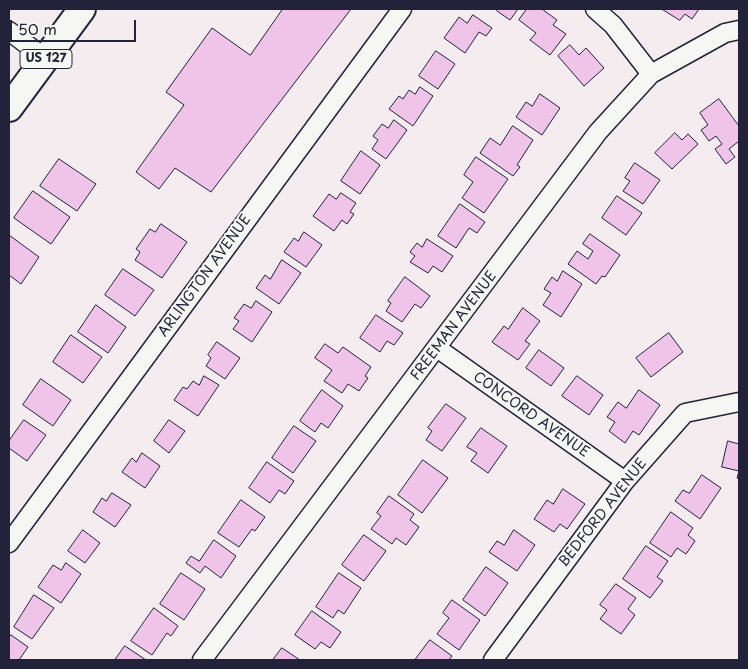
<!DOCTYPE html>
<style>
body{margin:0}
#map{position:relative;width:748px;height:669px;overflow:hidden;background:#f5ecf0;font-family:"Playpen Sans",sans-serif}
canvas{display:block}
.frame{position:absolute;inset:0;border:10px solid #22223b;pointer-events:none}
.scale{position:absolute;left:10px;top:20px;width:126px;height:22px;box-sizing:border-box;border:2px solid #22223b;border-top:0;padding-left:6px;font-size:15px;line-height:18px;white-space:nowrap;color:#22223b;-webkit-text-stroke:4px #f6f6f2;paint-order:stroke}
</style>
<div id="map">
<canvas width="748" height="669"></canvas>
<div class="frame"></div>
<div class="scale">50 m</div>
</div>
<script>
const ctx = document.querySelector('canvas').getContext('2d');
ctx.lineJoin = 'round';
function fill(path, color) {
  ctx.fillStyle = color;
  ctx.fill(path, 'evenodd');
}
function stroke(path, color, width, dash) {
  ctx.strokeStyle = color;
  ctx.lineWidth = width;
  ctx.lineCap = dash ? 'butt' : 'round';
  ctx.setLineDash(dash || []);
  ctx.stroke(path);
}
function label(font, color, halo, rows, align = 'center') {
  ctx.font = font + ' "Playpen Sans",sans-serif';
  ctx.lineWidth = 4;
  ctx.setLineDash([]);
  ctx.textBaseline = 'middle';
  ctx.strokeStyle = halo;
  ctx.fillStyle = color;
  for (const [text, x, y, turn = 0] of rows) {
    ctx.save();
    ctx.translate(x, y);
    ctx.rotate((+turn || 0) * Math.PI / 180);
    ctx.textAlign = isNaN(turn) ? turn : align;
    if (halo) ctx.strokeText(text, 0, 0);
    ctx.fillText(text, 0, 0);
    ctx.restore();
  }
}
const building = new Path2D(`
 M283 9H351L211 192 175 168 159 189 136 172 184 105 166 92 212 28 250 55Z
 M498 9H518L510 20 497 11Z
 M527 9H542L557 20 553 25 566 34 550 55 530 40 536 33 519 20Z
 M662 9H699L692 19 685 14 680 20Z
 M473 15 492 28 486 36 479 32 465 53 444 38 459 17 467 23Z
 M570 45 579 55 586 48 604 68 584 86 558 56Z
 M436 51 455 64 438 89 419 76Z
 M420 87 433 96 413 126 389 109 399 96 403 99 409 90 415 94Z
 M540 94 560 108 542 135 516 117 526 102 532 106Z
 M719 99 739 126V141L729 149 735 157 726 164 715 149 722 144 716 136 709 141 701 130 708 125 700 113Z
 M394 120 407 130 386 159 372 149 378 140 373 136 382 124 388 128Z
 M513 126 533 140 517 165 520 167 513 176 480 153 490 138 500 145Z
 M675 133 682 140 688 134 698 144 672 169 655 153Z
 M361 151 380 165 360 194 341 181Z
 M476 157 508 179 484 213 462 198 473 182 464 175Z
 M59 159 96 184 77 211 40 186Z
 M635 163 660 180 643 204 623 191 630 181 625 178Z
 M33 191 70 217 51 244 14 218Z
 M341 193 356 203 350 212 354 214 347 224 342 220 334 231 313 216 329 194 336 199Z
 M617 196 642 213 626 235 602 218Z
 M460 204 485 222 477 233 469 228 456 248 438 236Z
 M161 224 187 242 162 278 135 260 140 252 136 249 150 229 155 232Z
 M304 232 322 245 306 267 284 252 294 238 298 241Z
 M590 234 620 255 605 277 602 276 596 284 568 264 577 251 588 259 593 251 583 244Z
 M9 235 39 257 21 284 9 275Z
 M427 239 453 256 442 272 433 266 428 273 410 262 415 256 410 252 417 243 422 247Z
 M282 260 301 273 279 304 256 288 265 275 270 279Z
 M123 269 154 290 135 316 105 295Z
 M563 271 582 284 561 317 543 305 551 293 544 289 552 277 557 281Z
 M405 277 430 296 421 308 415 304 402 322 386 311 391 303 388 301Z
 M256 301 272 312 252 342 233 329 239 321 234 318 244 304 251 308Z
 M96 305 126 327 108 353 78 332Z
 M523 308 540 321 525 341 530 344 518 360 492 342 504 326 508 329Z
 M376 315 403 333 394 345 387 341 380 352 360 338Z
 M669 333 683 352 651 377 636 358Z
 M71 335 102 357 83 383 53 362Z
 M217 342 240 358 225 379 206 366 211 358 208 355Z
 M325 344 338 353 343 347 371 367 365 376 368 378 359 391 348 384 342 393 324 381 332 370 315 358Z
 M539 350 564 368 551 386 526 368Z
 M204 376 219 385 198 416 174 400 183 387 187 389 193 381 199 385Z
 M577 376 603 395 589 415 562 396Z
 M41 379 71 400 53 426 23 405Z
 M322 390 343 406 328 428 321 423 315 432 300 421Z
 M639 390 660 405 639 435 633 431 625 443 609 431 615 422 607 417 618 402 626 408Z
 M446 404 466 418 442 451 426 440 432 431 428 428Z
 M24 420 46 435 27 461 9 448V441Z
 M169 420 185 431 169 453 154 441Z
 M294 426 316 441 293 473 272 458Z
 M481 428 507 446 488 473 471 461 477 453 467 447Z
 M728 441 739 444V479L737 478 739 471 722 467Z
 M142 453 160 466 145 488 122 472 132 458 136 462Z
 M423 460 448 478 422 513 398 495Z
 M267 462 294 481 285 494 279 490 270 503 249 488Z
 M702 475 721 488 700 519 675 501 683 490 689 493Z
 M563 489 585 504 567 529 560 524 554 532 534 519 547 500 553 504Z
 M112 493 131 505 115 527 93 512 102 498 106 501Z
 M389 496 414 514 410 520 419 527 406 545 396 538 392 544 371 529 381 516 377 513Z
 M241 500 265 517 255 531 252 529 239 547 218 533Z
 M671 512 693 528 688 535 695 541 686 554 677 548 671 557 650 543Z
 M83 530 100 543 85 563 68 551Z
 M514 530 535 545 517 571 489 552 497 541 504 545Z
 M364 535 386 551 364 581 342 565Z
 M214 540 236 556 221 578 205 566 200 573 186 563 191 556 199 561Z
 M646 546 668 561 657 577 663 581 650 598 623 579Z
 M66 563 81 574 61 603 38 587 53 565 61 570Z
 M486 567 508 583 485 616 463 600Z
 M181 573 205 589 184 620 160 604Z
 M339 573 361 588 344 614 338 610 333 618 316 607Z
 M616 584 636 598 628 609 635 615 621 634 600 619 607 610 600 605Z
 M34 595 54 608 32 639 14 627Z
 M452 600 480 620 459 650 437 634 449 618 443 613Z
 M154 608 178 626 171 636 167 633 152 655 131 641Z
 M312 611 341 632 330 648 321 642 315 649 295 635Z
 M11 635 28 647 19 660H9V638Z
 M430 640 452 656 449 660H415Z
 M125 646 146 660H115Z
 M282 648 300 660H273Z`);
fill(building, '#f0c3e8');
stroke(building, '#22223b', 1);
const street = new Path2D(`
 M595 9 613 25 651 74
 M9 31 46 59
 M437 348 625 481
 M9 543 402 9
 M202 660 598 132 651 74 725 33 739 30
 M493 660 625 481 685 413 739 402`);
const primary = new Path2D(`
 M9 108 82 9`);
stroke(street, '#22223b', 21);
stroke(primary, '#22223b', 30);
stroke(street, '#f6f6f2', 18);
stroke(primary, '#f6f6f2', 26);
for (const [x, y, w] of [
 [46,59,52]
]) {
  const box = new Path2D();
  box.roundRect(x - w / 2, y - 9.5, w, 19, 4);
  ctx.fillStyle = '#f6f6f2';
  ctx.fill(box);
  stroke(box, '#22223b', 1);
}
label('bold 12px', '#22223b', null, [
 ["US 127",46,59]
]);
label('14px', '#22223b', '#f6f6f2', [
 ["ARLINGTON AVENUE",205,276,-54],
 ["FREEMAN AVENUE",454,326,-53],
 ["CONCORD AVENUE",531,415,35],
 ["BEDFORD AVENUE",603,513,-52]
]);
</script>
